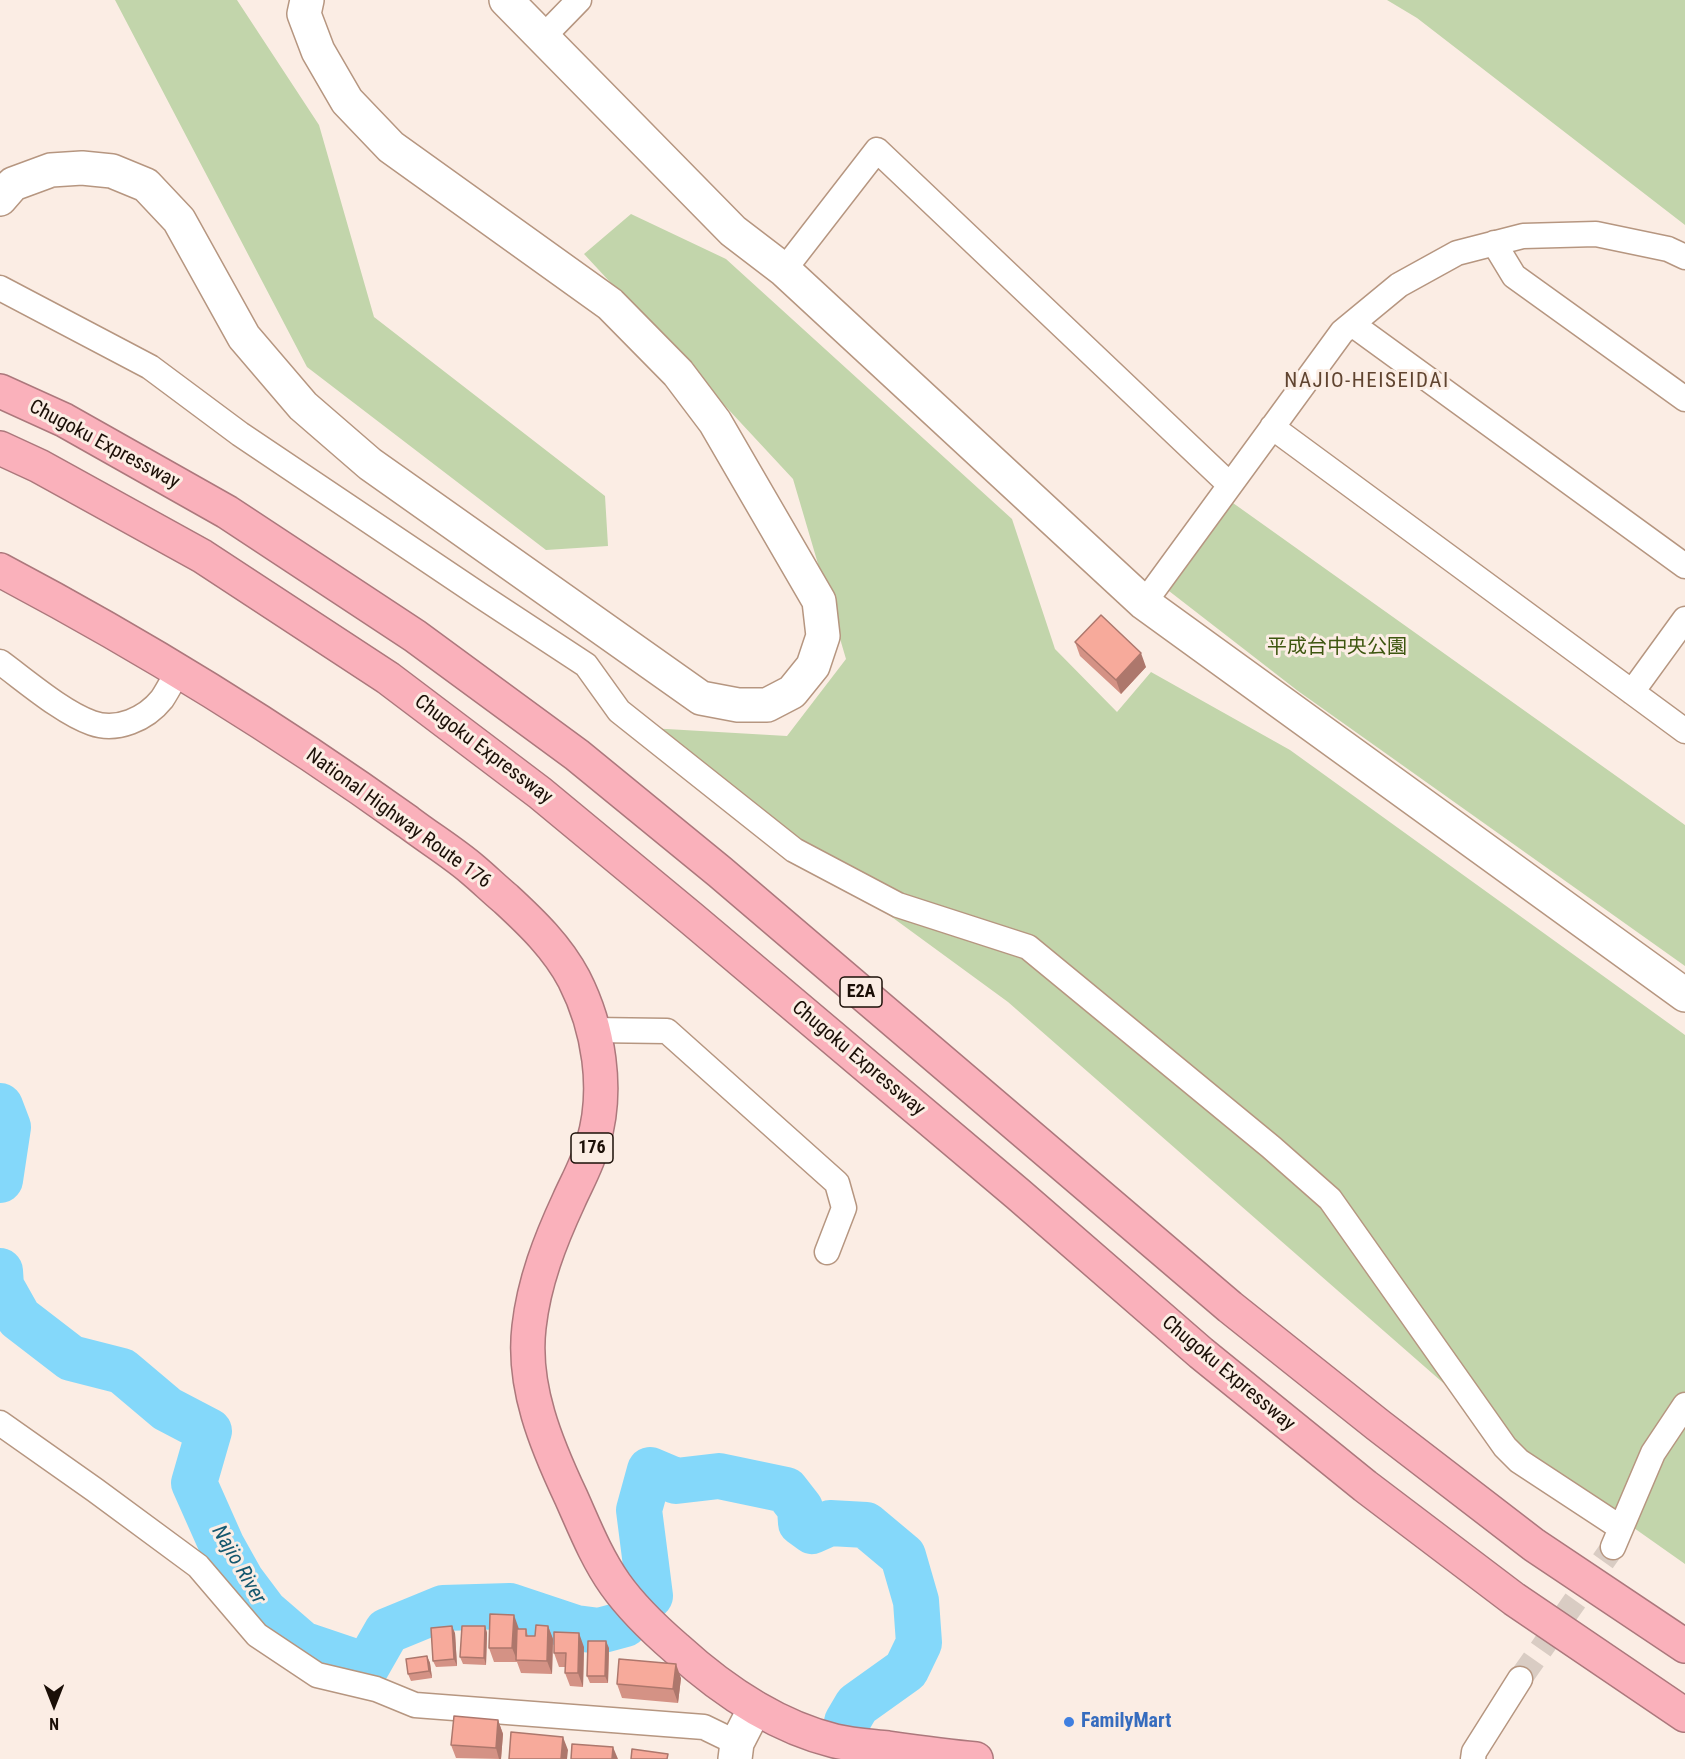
<!DOCTYPE html>
<meta charset="utf-8">
<style>
body{margin:0}
#map{position:relative;width:1685px;height:1759px;overflow:hidden;background:#fbede4;font-family:"Roboto Condensed",sans-serif}
canvas{display:block}
.north{position:absolute;left:24px;top:1675px;width:60px;height:60px;-webkit-text-stroke:4px #fbede4;paint-order:stroke;rotate:180deg;font-size:16px;font-weight:700;line-height:24px;text-align:center;color:#1b0f07}
.north::after{content:'';display:block;margin:auto;width:21px;height:27px;background:#1b0f07;clip-path:polygon(50% 0,100% 100%,50% 72%,0 100%)}
</style>
<div id="map">
<canvas width="1685" height="1759"></canvas>
<div class="north">N</div>
</div>
<script>
const ctx = document.querySelector('canvas').getContext('2d');
ctx.lineJoin = 'round';
function fill(path, color) {
  ctx.fillStyle = color;
  ctx.fill(path, 'evenodd');
}
function stroke(path, color, width, dash) {
  ctx.strokeStyle = color;
  ctx.lineWidth = width;
  ctx.lineCap = dash ? 'butt' : 'round';
  ctx.setLineDash(dash || []);
  ctx.stroke(path);
}
function label(font, color, halo, rows, align = 'center') {
  ctx.font = font + ' "Roboto Condensed","Noto Sans JP",sans-serif';
  ctx.lineWidth = 6;
  ctx.setLineDash([]);
  ctx.textBaseline = 'middle';
  ctx.strokeStyle = halo;
  ctx.fillStyle = color;
  for (const [text, x, y, turn = 0] of rows) {
    ctx.save();
    ctx.translate(x, y);
    ctx.rotate((+turn || 0) * Math.PI / 180);
    ctx.textAlign = isNaN(turn) ? turn : align;
    if (halo) ctx.strokeText(text, 0, 0);
    ctx.fillText(text, 0, 0);
    ctx.restore();
  }
}
fill(new Path2D(`
 M115 0H237L319 125 374 317 605 496 608 546 546 550 307 367Z
 M1387 0H1685V225L1417 18Z
 M631 214 726 259 1012 519 1055 649 1117 712 1151 672 1290 750 1685 1035V1564L1505 1437 1008 1002 632 727 787 736 846 659 793 479 584 254Z
 M1233 503 1685 825V966L1298 691 1169 591Z`), '#c2d5ab');
stroke(new Path2D(`
 M0 1106 8 1127 0 1180
 M0 1271 1 1286 19 1318 71 1358 122 1371 167 1409 209 1431 194 1483 222 1546 241 1580 265 1612 302 1644 367 1666 387 1631 443 1608 510 1606 576 1628 599 1631 625 1624
 M650 1596 639 1510 650 1470 676 1481 719 1476 786 1490 800 1508 801 1523 812 1531 830 1523 866 1525 903 1556 916 1601 919 1643 906 1670 857 1705 847 1722`), '#84d8fa', 46);
stroke(new Path2D(`
 M1520 1679 1613 1547`), '#d9ccc3', 24, [24, 12]);
const street = new Path2D(`
 M543 37 579 0
 M1494 243 1514 276 1685 399
 M784 270 877 150 1230 485
 M0 288 150 367 240 434 481 596 586 665 619 711 794 850 898 905 1028 947 1271 1147 1330 1199 1505 1447 1519 1461 1621 1528
 M1352 324 1685 566
 M1272 427 1685 731
 M1144 603 1342 332 1399 285 1457 253 1523 236 1596 234 1668 249 1685 257
 M0 662C26 681 63 713 92 723 117 732 146 719 162 699 168 690 173 680 178 671
 M1632 692 1685 619
 M593 1030 667 1031 837 1183 844 1208 827 1252
 M0 1423 95 1490 198 1566 257 1635 317 1675 376 1689 415 1705 704 1727 737 1743
 M1613 1547 1653 1453 1685 1405
 M1473 1759 1474 1752 1520 1679`);
const secondary = new Path2D(`
 M506 0 733 231 784 270 1144 603 1685 995
 M0 199 13 184 51 170 82 168 112 171 146 185 179 220 244 337 303 406 370 464 701 698 738 705H767L792 692 813 666 823 636 819 601 715 422 678 373 610 304 391 147 347 101 318 51 304 14 307 0
 M735 1759 737 1743 755 1708`);
const highway = new Path2D(`
 M0 391 64 420 227 512 415 636 577 755 720 872 1230 1307 1378 1425 1534 1545 1685 1646
 M0 448 39 466 202 556 388 678 540 793 691 918 1018 1194 1201 1353 1365 1486 1514 1599 1685 1715
 M0 570C142 645 278 729 408 822 429 838 452 852 472 869 484 879 494 889 506 899 532 923 557 947 574 979 599 1028 609 1090 593 1143 588 1163 577 1182 569 1200 550 1241 534 1282 529 1327 522 1386 546 1444 571 1497 584 1526 596 1557 615 1584 632 1608 654 1629 676 1648 722 1690 774 1726 835 1741 852 1745 870 1746 888 1748 917 1752 946 1756 976 1759`);
stroke(street, '#b69680', 27);
stroke(secondary, '#b69680', 36);
stroke(highway, '#ac787c', 36);
stroke(street, '#fff', 24);
stroke(secondary, '#fff', 33);
stroke(highway, '#fab1bb', 33);
fill(new Path2D(`
 M1075 642 1146 667 1121 694 1080 656Z
 M485 1626 487 1633 486 1665 463 1664 460 1657Z
 M548 1626 553 1639 552 1674 521 1673 517 1662H494L489 1648 519 1629H526L528 1636H535Z
 M455 1633 457 1666 436 1667 433 1661Z
 M584 1647 583 1687 570 1686 565 1673V1667H559L554 1653Z
 M609 1648 608 1683H590L587 1676Z
 M427 1656 430 1663 432 1678 411 1681 408 1674Z
 M681 1678 678 1703 622 1698 617 1684Z
 M498 1720 503 1734 501 1759 456 1758 451 1745Z`), '#d49285');
fill(new Path2D(`
 M1141 653 1146 667 1121 694 1116 680Z
 M514 1615 519 1629 518 1660H517L512 1648Z
 M452 1626 455 1633 457 1666 454 1659Z
 M485 1626 487 1633 486 1665 484 1658Z
 M548 1626 553 1639 552 1674 547 1661Z
 M579 1633 584 1647 583 1687 578 1673Z
 M606 1641 609 1648 608 1683 605 1676Z
 M427 1656 430 1663 432 1678 429 1671Z
 M676 1664 681 1678 678 1703 673 1689Z
 M498 1720 503 1734 501 1759H499L496 1748Z
 M563 1737 568 1750 567 1759H561Z
 M613 1747 618 1759H612Z`), '#ad776c');
const building = new Path2D(`
 M1101 615 1141 653 1116 680 1075 642Z
 M490 1614 514 1615 512 1648H489Z
 M536 1625 548 1626 547 1661 516 1660 517 1629H526V1636H535Z
 M452 1626 454 1659 433 1661 431 1628Z
 M462 1626H485L484 1658 460 1657Z
 M554 1632 579 1633 578 1673H565L566 1653H554Z
 M588 1641H606L605 1676H587Z
 M427 1656 429 1671 408 1674 406 1659Z
 M619 1659 676 1664 673 1689 617 1684Z
 M454 1716 498 1720 496 1748 451 1745Z
 M511 1732 563 1737 561 1759H509Z
 M572 1744 613 1747 612 1759H571Z
 M632 1749 668 1754 667 1759H631Z`);
fill(building, '#f7aa9b');
stroke(building, '#ad776c', 1.5);
for (const [x, y, r, color] of [
 [1069,1722,6,"#3f7fe0"]
]) {
  const dot = new Path2D();
  dot.arc(x, y, r, 0, 2 * Math.PI);
  ctx.fillStyle = color;
  ctx.fill(dot);
  stroke(dot, '#fbede4', 2);
}
for (const [x, y, w] of [
 [861,992,42],
 [592,1148,42]
]) {
  const box = new Path2D();
  box.roundRect(x - w / 2, y - 15, w, 30, 4.5);
  ctx.fillStyle = '#fbede4';
  ctx.fill(box);
  stroke(box, '#1b0f07', 1.5);
}
label('bold 18px', '#1b0f07', null, [
 ["E2A",861,992],
 ["176",592,1148]
]);
label('20px', '#1b0f07', '#fbede4', [
 ["Chugoku Expressway",104,445,28],
 ["Chugoku Expressway",483,750,37],
 ["National Highway Route 176",398,819,36],
 ["Chugoku Expressway",858,1059,40],
 ["Chugoku Expressway",1228,1374,40]
]);
label('20px', '#3d560f', '#fbede4', [
 ["平成台中央公園",1337,648]
]);
label('bold 20px', '#366cbe', '#fbede4', [
 ["FamilyMart",1081,1722]
], 'left');
ctx.letterSpacing = '1.5px';
label('21px', '#604430', '#fbede4', [
 ["NAJIO-HEISEIDAI",1367,382]
]);
ctx.letterSpacing = '0px';
label('italic 21px', '#14586f', '#fbede4', [
 ["Najio River",238,1565,60]
]);
</script>
